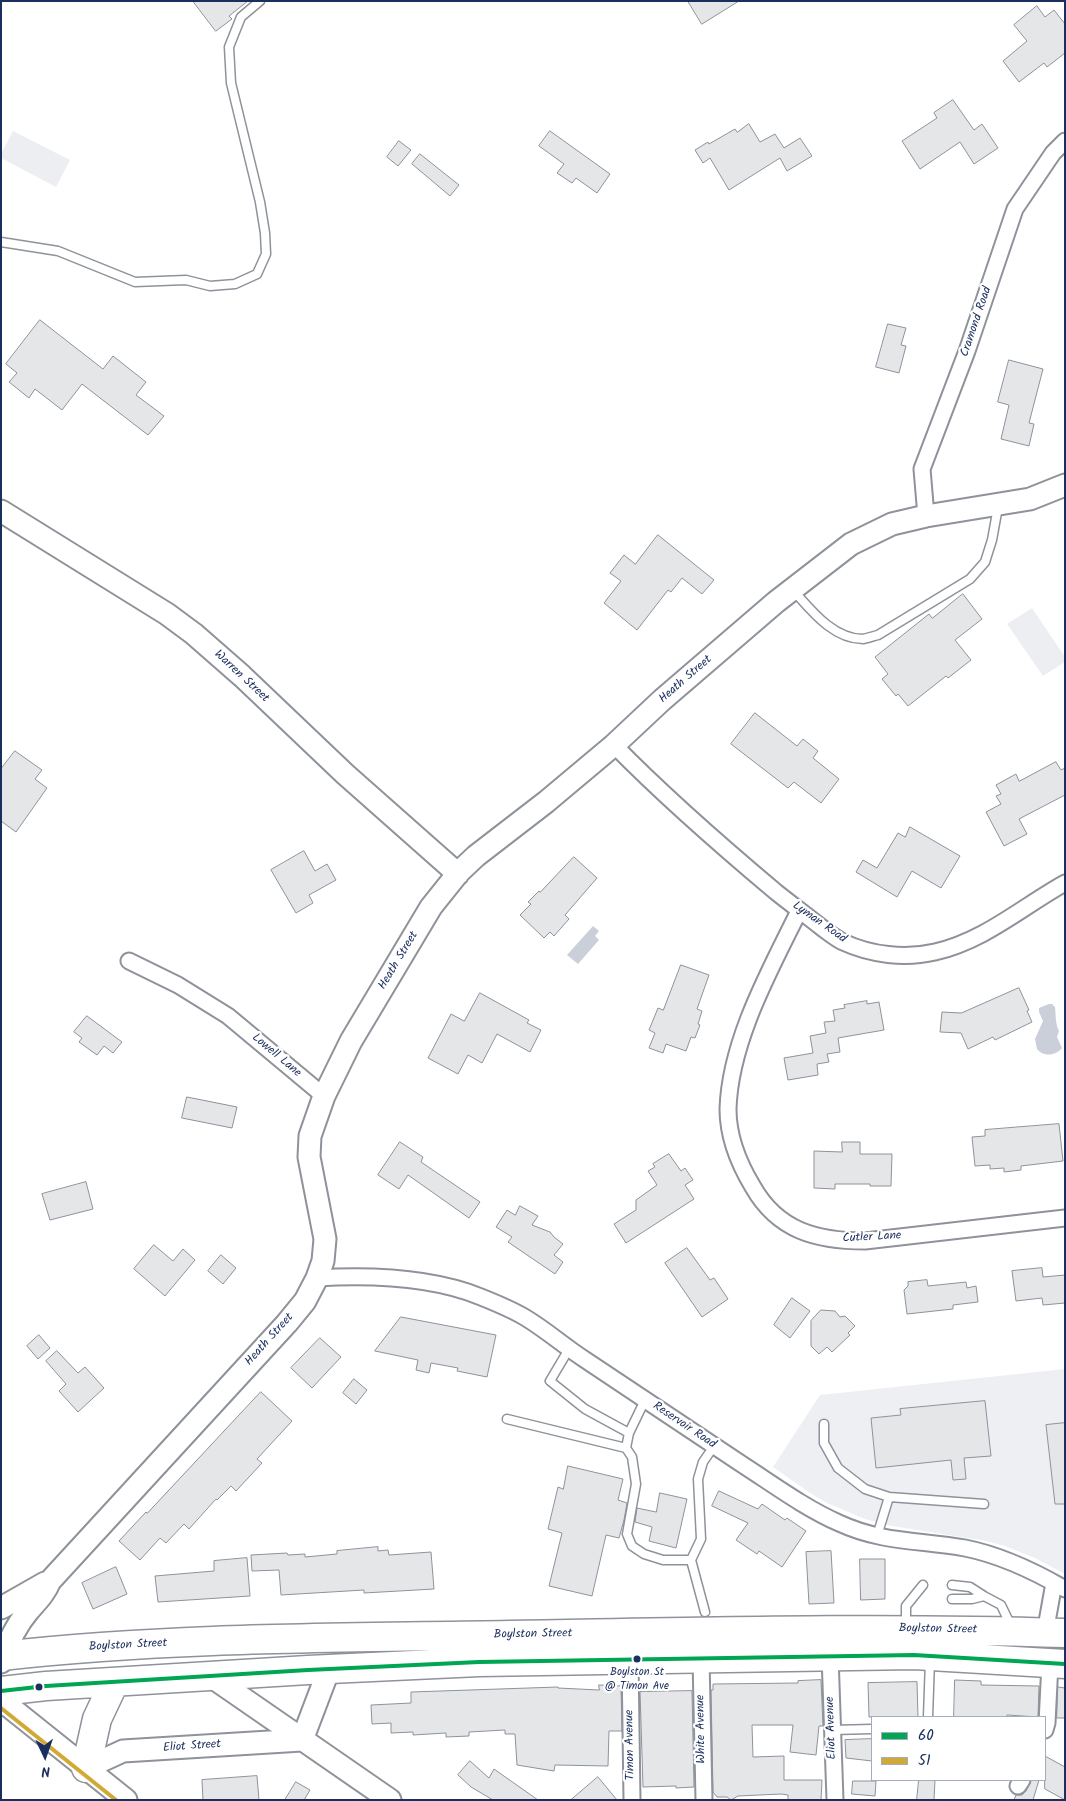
<!DOCTYPE html>
<style>
body{margin:0}
#map{position:relative;width:1066px;height:1801px;overflow:hidden;background:#fff;font-family:Kalam,sans-serif}
canvas{display:block}
.frame{position:absolute;inset:0;border:2px solid #1b2f5e;pointer-events:none}
.legend{position:absolute;left:871px;top:1716px;width:175px;height:65px;box-sizing:border-box;background:#fff;border:1px solid #a4acbf;margin:0;padding:6px 9px;list-style:none;font-size:15px;color:#1b2f5e}
.legend li{display:flex;align-items:center;gap:10px;height:25px}
.legend b{width:25px;border:1px solid #a4acbf}
.north{position:absolute;left:20px;top:1731px;width:50px;height:50px;-webkit-text-stroke:4px #fff;paint-order:stroke;rotate:177deg;font-size:14px;font-weight:700;line-height:20px;text-align:center;color:#1b2f5e}
.north::after{content:'';display:block;margin:auto;width:18px;height:22px;background:#1b2f5e;clip-path:polygon(50% 0,100% 100%,50% 72%,0 100%)}
</style>
<div id="map">
<canvas width="1066" height="1801"></canvas>
<div class="frame"></div>
<ul class="legend">
<li><b style="height:6px;background:#00a651"></b>60</li>
<li><b style="height:6px;background:#d1a936"></b>51</li>
</ul>
<div class="north">N</div>
</div>
<script>
const ctx = document.querySelector('canvas').getContext('2d');
ctx.lineJoin = 'round';
function fill(path, color) {
  ctx.fillStyle = color;
  ctx.fill(path, 'evenodd');
}
function stroke(path, color, width, dash) {
  ctx.strokeStyle = color;
  ctx.lineWidth = width;
  ctx.lineCap = dash ? 'butt' : 'round';
  ctx.setLineDash(dash || []);
  ctx.stroke(path);
}
function label(font, color, halo, rows, align = 'center') {
  ctx.font = font + ' Kalam,sans-serif';
  ctx.lineWidth = 4.5;
  ctx.setLineDash([]);
  ctx.textBaseline = 'middle';
  ctx.strokeStyle = halo;
  ctx.fillStyle = color;
  for (const [text, x, y, turn = 0] of rows) {
    ctx.save();
    ctx.translate(x, y);
    ctx.rotate((+turn || 0) * Math.PI / 180);
    ctx.textAlign = isNaN(turn) ? turn : align;
    if (halo) ctx.strokeText(text, 0, 0);
    ctx.fillText(text, 0, 0);
    ctx.restore();
  }
}
fill(new Path2D(`
 M1065 1369V1574L1035 1558 1005 1546 986 1541 886 1525 865 1519 827 1503 810 1493 773 1467 820 1395Z`), '#edeff3');
fill(new Path2D(`
 M13 131 70 160 56 187 1 158V154Z
 M1032 608 1065 657V662L1043 676 1007 624Z`), '#edeef2');
fill(new Path2D(`
 M593 926 599 931 595 936 599 940 578 964 567 955Z
 M1049 1004H1052L1055 1007C1056 1015 1055 1023 1059 1031L1057 1037 1062 1048C1056 1056 1043 1057 1037 1049L1035 1039 1043 1021 1039 1012V1008Z`), '#cbcfda');
const building = new Path2D(`
 M193 1H248L229 16 232 19 216 31Z
 M688 1H739L702 24Z
 M1037 6 1045 17 1054 10 1065 24V53L1047 67 1044 63 1019 82 1003 61 1027 41 1014 25Z
 M953 100 974 130 982 124 998 148 974 164 960 142 920 169 902 141 937 118 934 113Z
 M749 124 760 142 775 134 784 148 800 138 812 156 787 171 780 158 729 190 710 158 703 163 695 150 708 142 709 144 735 129 737 132Z
 M550 131 610 174 597 193 576 178 572 183 557 173 564 164 539 146Z
 M399 141 411 150 398 166 387 157Z
 M420 154 459 185 450 196 412 164Z
 M40 320 103 369 113 356 146 382 136 395 164 416 148 435 82 384 62 410 35 389 29 398 9 382 17 373 6 364Z
 M888 324 906 328 901 345 906 346 899 373 876 367Z
 M1009 360 1043 369 1029 423 1034 424 1029 446 1001 439 1009 405 998 402Z
 M658 535 714 580 702 594 682 578 671 592 668 590 637 630 604 603 621 581 610 573 624 555 635 564Z
 M963 594 982 619 955 640 971 660 948 678 946 676 908 706 898 694 896 696 882 679 888 674 875 657 929 614 932 618Z
 M755 713 797 746 803 739 818 751 813 758 839 779 821 803 794 782 788 788 731 744Z
 M15 751 42 770 35 779 47 788 16 832 1 821V769Z
 M1056 762 1061 770 1065 768V795L1019 819 1027 834 1004 846 986 812 1001 804 996 796 1001 794 996 785 1016 774 1019 781Z
 M910 827 960 856 941 888 912 871 897 897 856 872 863 860 877 868 898 833 905 837Z
 M304 851 315 871 327 864 336 880 309 895 313 903 296 913 271 870Z
 M574 857 597 878 565 915 569 919 554 936 550 932 544 938 520 915 531 904 528 902 539 891 540 892Z
 M681 965 709 975 697 1009 702 1011 698 1024 700 1025 695 1038 691 1037 686 1051 666 1044 663 1053 649 1048 655 1033 649 1030 658 1008 663 1010Z
 M1019 988 1029 1010 1027 1011 1032 1022 995 1040 993 1037 968 1049 961 1033 940 1032 942 1012 961 1013Z
 M480 993 529 1020 527 1023 541 1030 530 1052 497 1034 482 1063 468 1055 458 1074 428 1058 451 1014 464 1021Z
 M867 1001V1004L879 1002 884 1030 838 1038 840 1052 827 1054 829 1062 817 1064 818 1075 788 1080 784 1058 813 1053 810 1036 826 1033 824 1022 835 1021 833 1010 845 1008 844 1005Z
 M87 1016 122 1042 113 1053 104 1046 97 1055 79 1042 82 1038 74 1032Z
 M187 1097 237 1107 232 1128 182 1118Z
 M1059 1124 1063 1161 1021 1166V1170L1004 1172V1168L990 1169V1165L975 1166 972 1137 985 1136V1130Z
 M400 1142 423 1157 421 1162 480 1202 469 1218 408 1175 399 1189 378 1175Z
 M842 1142H860V1154H892L891 1186H870V1184H835V1189L814 1188V1151L842 1152Z
 M669 1154 681 1171 685 1168 693 1180 685 1185 694 1199 626 1243 614 1224 636 1210V1200L657 1185 648 1171 655 1167 653 1164Z
 M86 1182 93 1209 50 1220 42 1194Z
 M520 1206 538 1216 532 1225 550 1232 554 1237 563 1244 554 1255 563 1262 555 1274 508 1242 512 1237 496 1227 507 1210 515 1215Z
 M154 1245 173 1261 183 1249 195 1260 165 1296 134 1269Z
 M687 1248 710 1280 714 1278 728 1299 702 1317 665 1263Z
 M221 1255 236 1268 223 1284 208 1271Z
 M1042 1268 1043 1277 1065 1275V1303L1043 1305 1042 1298 1016 1301 1012 1271Z
 M927 1280 928 1286 966 1282 967 1288 976 1286 978 1302 953 1305V1309L907 1314 904 1290 908 1286V1282Z
 M792 1298 810 1311 790 1338 774 1325Z
 M821 1310 835 1311 840 1317 845 1316 855 1326 848 1333 850 1335 832 1352 827 1347 819 1354 811 1346V1321Z
 M401 1317 496 1335 487 1377 457 1371 458 1368 431 1363 429 1373 416 1370 418 1360 375 1351Z
 M39 1335 50 1348 38 1359 27 1346Z
 M320 1338 341 1357 312 1388 291 1368Z
 M57 1351 78 1373 85 1367 104 1388 78 1412 59 1391 66 1384 46 1361Z
 M354 1379 367 1390 356 1404 343 1393Z
 M261 1392 292 1421 257 1459 262 1463 236 1491 231 1486 217 1500 216 1499 189 1529 184 1524 166 1543 160 1538 140 1560 119 1541 146 1512 147 1513Z
 M985 1401 991 1456 964 1458 966 1479 953 1480 951 1460 876 1468 871 1418 901 1415 900 1409Z
 M1065 1423V1504H1055L1046 1425Z
 M568 1466 623 1479 618 1500 627 1503 624 1520 619 1538 606 1535 592 1596 549 1586 562 1533 548 1529 558 1487 563 1489Z
 M719 1491 758 1509 762 1504 785 1520 787 1518 806 1531 782 1567 759 1551 757 1554 736 1540 748 1523 712 1506Z
 M660 1493 687 1499 676 1548 649 1541 652 1527 635 1522 637 1508 656 1512Z
 M378 1547V1551L388 1550 389 1555 431 1552 434 1589 364 1593V1590L281 1595 279 1570 252 1571 251 1555 287 1553 288 1555 305 1554V1557L337 1554V1551Z
 M831 1551 834 1603 809 1604 806 1552Z
 M247 1558 250 1596 158 1602 155 1576 214 1571V1561Z
 M860 1559H885V1599L861 1600Z
 M116 1567 127 1594 93 1609 82 1583Z
 M821 1680 823 1726H819L816 1755 790 1752 793 1725H752L753 1757 784 1756V1780H822L821 1800H788V1795L781 1794 738 1796 731 1800 727 1797H717L713 1792 711 1690H713V1684L798 1683V1681Z
 M955 1680 981 1681V1685L1039 1686 1038 1717 1007 1715 1006 1717H954Z
 M917 1682 918 1717H869L868 1683Z
 M599 1685 621 1686 622 1731H609L608 1766 555 1765 554 1771 517 1765 515 1734H505V1730L469 1732V1736L446 1737V1733L413 1735V1732L391 1733V1723L372 1724 371 1705 411 1703V1692L558 1687V1688L599 1690Z
 M1058 1687 1065 1688V1718H1057Z
 M692 1691 694 1787 676 1788V1786L643 1787 640 1692Z
 M872 1739V1761L846 1758 845 1740Z
 M1045 1756 1065 1767V1800L1045 1789Z
 M470 1761 489 1778 494 1769 538 1800H493L471 1787 458 1775Z
 M257 1776 259 1800H203L202 1780Z
 M598 1777 617 1800H571Z
 M919 1780H935L934 1800H917Z
 M1031 1780H1039L1033 1800H1014L1016 1795H1022L1026 1791Z
 M853 1781H876L875 1796 852 1794Z
 M296 1782 310 1790 304 1800H285Z`);
fill(building, '#e5e6e8');
stroke(building, '#8e929a', 1);
const lane = new Path2D(`
 M1 242 58 251 135 282 186 280 210 286 235 284 257 274 266 254 265 233 260 202 231 83 229 47 241 17 260 1
 M793 590C811 610 833 639 863 639 868 638 874 636 878 635L970 579 985 562 992 540 998 507
 M569 1349 550 1381 585 1409 629 1433
 M507 1419 626 1448 629 1433 645 1400
 M824 1424V1443L838 1468 865 1489 889 1497
 M626 1448 632 1457 636 1484 627 1534 632 1546 644 1554 663 1560H691L701 1539 698 1479 703 1462 714 1446
 M877 1536 889 1497 984 1504
 M691 1560 705 1612
 M952 1585 970 1587 984 1596
 M952 1599H972L984 1596 1001 1605 1011 1626
 M906 1625V1606L923 1585
 M928 1717 930 1660
 M832 1730 872 1729`);
const street = new Path2D(`
 M926 516 922 469 967 351 1015 209 1053 153 1065 141
 M614 745C665 797 720 845 776 892 791 904 806 915 821 927 828 932 835 938 843 942 871 955 905 959 935 952 984 941 1022 907 1065 883
 M799 911C770 970 730 1041 728 1109 728 1136 739 1164 753 1187 778 1231 817 1241 865 1241L1065 1218
 M129 961 178 985 228 1016 324 1096
 M317 1278C369 1275 432 1277 481 1297 496 1303 513 1310 526 1318 546 1330 564 1346 584 1359 637 1394 690 1430 743 1465 774 1485 805 1508 839 1523 882 1543 921 1540 965 1548 1000 1555 1034 1571 1065 1589
 M1045 1633 1054 1583
 M830 1655 835 1800
 M701 1658 704 1800
 M630 1659 632 1800
 M1045 1730 1047 1723 1050 1663
 M1018 1786 1022 1780`);
const secondary = new Path2D(`
 M1 511 167 614 194 634 242 676 345 774 458 874
 M1 1608 45 1583
 M1 1662C7 1645 17 1624 29 1610 38 1600 45 1593 50 1581L287 1323 305 1301 317 1278 323 1261 325 1239 309 1157 310 1136 324 1096 351 1041 431 907 459 872 476 856 546 802 614 745 662 700 776 602 851 544 892 524 926 516 1030 499 1065 485
 M212 1677 390 1800
 M1 1700 126 1800
 M302 1740 329 1669
 M86 1768 123 1751 302 1740`);
const highway = new Path2D(`
 M1 1656C170 1637 339 1638 509 1635 694 1632 879 1627 1065 1633
 M1 1691 46 1686 308 1670 479 1662 914 1655 1065 1664
 M86 1768 97 1719 114 1683`);
stroke(lane, '#8e929a', 11);
stroke(street, '#8e929a', 19);
stroke(secondary, '#8e929a', 25);
stroke(highway, '#8e929a', 31);
stroke(lane, '#fff', 8);
stroke(street, '#fff', 15);
stroke(secondary, '#fff', 21);
stroke(highway, '#fff', 28);
stroke(new Path2D(`
 M1 1691 46 1686 308 1670 479 1662 914 1655 1065 1664`), '#00a651', 4);
stroke(new Path2D(`
 M1 1708 116 1800`), '#d1a936', 4);
for (const [x, y, r, color] of [
 [637,1659,4.5,"#1b2f5e"],
 [39,1687,4.5,"#1b2f5e"]
]) {
  const dot = new Path2D();
  dot.arc(x, y, r, 0, 2 * Math.PI);
  ctx.fillStyle = color;
  ctx.fill(dot);
  stroke(dot, '#fff', 2);
}
label('11px', '#1b2f5e', '#fff', [
 ["Boylston St",637,1673],
 ["@ Timon Ave",637,1687]
]);
label('12px', '#1b2f5e', '#fff', [
 ["Cramond Road",977,322,-71],
 ["Warren Street",241,677,43],
 ["Heath Street",686,680,-41],
 ["Lyman Road",819,923,35],
 ["Heath Street",399,961,-59],
 ["Lowell Lane",276,1056,40],
 ["Cutler Lane",872,1238,-3],
 ["Heath Street",270,1340,-48],
 ["Reservoir Road",684,1426,34],
 ["Boylston Street",938,1630,1],
 ["Boylston Street",533,1635,-1],
 ["Boylston Street",128,1646,-3],
 ["Eliot Avenue",832,1728,-92],
 ["White Avenue",702,1729,-91],
 ["Timon Avenue",631,1745,-91],
 ["Eliot Street",192,1747,-4]
]);
</script>
